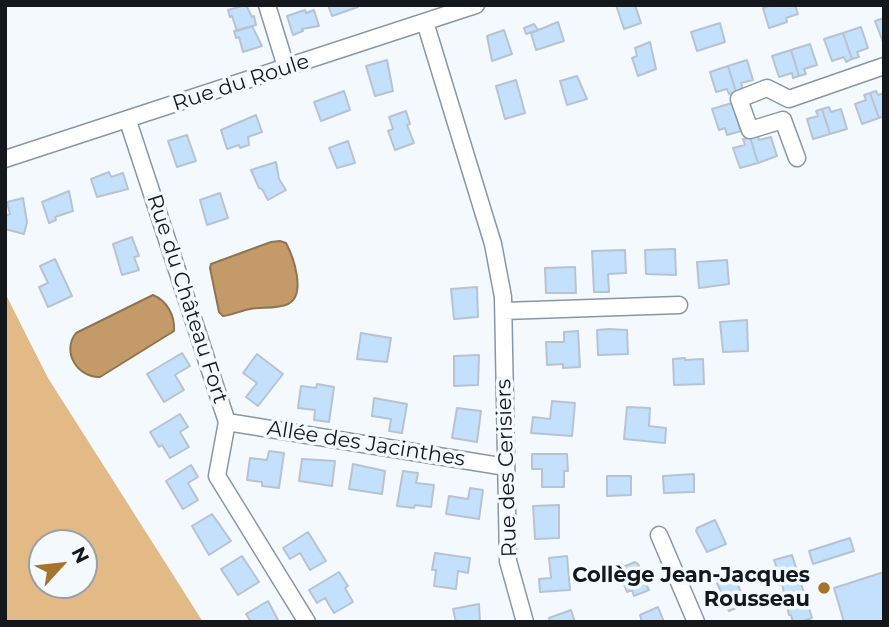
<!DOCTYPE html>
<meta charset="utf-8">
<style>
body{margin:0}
#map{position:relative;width:889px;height:627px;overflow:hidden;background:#f4f9fe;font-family:Montserrat,sans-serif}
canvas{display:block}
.frame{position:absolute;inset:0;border:7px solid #14181d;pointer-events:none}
.north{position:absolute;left:28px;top:529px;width:70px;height:70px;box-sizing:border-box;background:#f4f9fe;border:2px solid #9a9fa4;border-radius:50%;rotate:63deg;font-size:19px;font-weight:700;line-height:28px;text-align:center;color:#14181d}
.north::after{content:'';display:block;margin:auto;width:24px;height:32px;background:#a7742c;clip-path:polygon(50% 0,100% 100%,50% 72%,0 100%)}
</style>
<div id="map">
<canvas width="889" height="627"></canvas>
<div class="frame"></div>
<div class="north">N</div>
</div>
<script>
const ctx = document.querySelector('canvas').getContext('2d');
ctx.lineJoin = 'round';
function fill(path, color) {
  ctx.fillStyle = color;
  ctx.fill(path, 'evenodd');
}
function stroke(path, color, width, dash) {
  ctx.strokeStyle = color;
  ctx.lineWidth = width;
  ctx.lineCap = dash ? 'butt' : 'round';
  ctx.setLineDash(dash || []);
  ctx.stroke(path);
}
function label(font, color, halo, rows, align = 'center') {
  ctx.font = font + ' Montserrat,sans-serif';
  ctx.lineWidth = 7;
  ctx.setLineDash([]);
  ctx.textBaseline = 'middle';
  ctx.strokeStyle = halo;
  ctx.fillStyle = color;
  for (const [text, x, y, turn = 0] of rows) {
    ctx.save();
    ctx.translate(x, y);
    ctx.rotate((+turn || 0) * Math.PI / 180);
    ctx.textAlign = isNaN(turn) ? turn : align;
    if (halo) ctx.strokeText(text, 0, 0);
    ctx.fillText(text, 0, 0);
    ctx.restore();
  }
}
fill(new Path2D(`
 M5 293 48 378 203 622H5ZM42 543H84V585H42Z`), '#e3b985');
const water = new Path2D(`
 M280 241 286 243C293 256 307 295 288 304 278 309 261 307 250 309 240 311 232 315 223 316L219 312 210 268 211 264 271 242Z
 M153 295C167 301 175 315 174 331L100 377C78 378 61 352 76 333Z`);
fill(water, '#c49b68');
stroke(water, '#8f7452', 2);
const building = new Path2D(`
 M246 5 252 17 254 16 256 25 237 31 232 16 230 17 228 10Z
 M328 5H358V7L332 16Z
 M616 5H635L641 23 624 29Z
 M772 5H795L798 14 786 18 787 22 769 28 763 8Z
 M305 10 306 13 314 10 319 26 302 29 303 31 293 35 287 16Z
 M884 18V42H883L875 21Z
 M558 22 564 41 536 50 531 33Z
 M720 23 725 42 697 51 691 32Z
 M534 24 538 30 526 34 524 28Z
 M252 26 262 46 243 52 239 37 236 38 234 31Z
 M861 27 868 48 857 52 859 57 852 59 843 33Z
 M504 30 512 54 492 61 487 36Z
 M843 33 852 59 846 62 844 57 832 61 824 39Z
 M650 42 656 69 638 76 632 58 637 56 635 48Z
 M810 44 817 65 804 69 806 74 799 76 791 50Z
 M791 50 799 76 793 78 792 73 779 77 772 56Z
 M387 60 393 91 375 96 366 66Z
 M747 60 753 80 741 83 743 89 736 92 728 66Z
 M728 66 736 92 729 94 727 89 716 92 710 72Z
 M577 76 587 99 567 105 560 81Z
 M516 80 525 113 505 119 496 86Z
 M344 91 350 110 321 121 314 102Z
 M876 91 878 95 884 93V116L879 118 870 93Z
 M870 93 879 118 862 124 855 104 866 100 864 95Z
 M732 103 741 131 727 135 725 128 719 130 712 109Z
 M829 107 831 112 841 109 847 129 830 134 822 109Z
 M822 109 830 134 813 139 807 119 818 116 816 111Z
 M406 111 410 124 407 125 414 143 395 150 388 131 393 129 389 117Z
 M256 115 262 132 248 137 249 145 240 148 239 145 227 149 221 130Z
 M757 134 759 140 771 137 777 156 758 163 750 137Z
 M187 135 196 161 177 167 168 141Z
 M750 137 758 163 740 168 733 148 745 145 743 139Z
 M348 141 355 163 337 168 329 148Z
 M276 162 279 179 286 190 268 200 262 189 259 188 251 170Z
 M109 172 111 177 123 173 128 189 97 197 91 179Z
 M69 191 73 211 55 217 56 220 49 223 42 202Z
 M220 193 228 218 207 225 200 200Z
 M23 198 27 222 24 234 5 229V216L10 214 7 202Z
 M132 237 139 256 134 257 139 270 122 275 113 244Z
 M675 249 676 275 646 274 645 250Z
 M625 250 626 273 608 274 609 292H594L592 251Z
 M55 259 72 296 48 307 39 287 48 283 40 266Z
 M727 260 729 284 699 288 697 262Z
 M575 267 576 293H546L545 268Z
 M477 287 478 317 454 319 451 289Z
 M747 320 748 351 723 352 720 322Z
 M609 329 627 330 628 354 598 355 597 330Z
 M578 331 580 367 563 368V364L547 365 546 342H564V332Z
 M361 333 391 338 387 362 357 359Z
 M182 353 190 366 175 375 184 390 164 402 147 374Z
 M257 354 283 374 258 406 246 397 257 383 243 373Z
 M479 355 478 385 454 386V356Z
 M685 358V360L703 359 704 384 674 385 673 359Z
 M317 384 334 387 329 422 314 420 315 410 298 408 301 386 316 388Z
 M374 398 407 404 402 433 389 431 391 419 372 416Z
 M552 401 575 403 572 436 531 433 533 417 550 419Z
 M627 407 650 408 649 426 666 428 665 443 624 439Z
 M457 408 481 411 477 442 452 438Z
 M180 414 188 427 180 432 189 447 170 458 162 445 159 447 150 432Z
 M269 451 284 453 279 488 262 486V482L247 480 250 458 267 460Z
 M532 454H567L568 471H564V487H542V469H532Z
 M302 459 335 461 332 486 299 481Z
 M353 464 385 471 382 494 349 489Z
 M191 465 198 477 188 483 198 500 183 509 166 481Z
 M403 471 418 473 416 483 434 485 431 507 415 505 414 508 397 506Z
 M694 474V492L664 493 663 476Z
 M607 476H631V495L607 496Z
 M470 488 483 490 479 519 446 514 449 496 468 499Z
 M559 505V538L535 539 533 506Z
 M212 514 231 541 209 555 192 526Z
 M715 520 726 544 707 552 696 531 697 528Z
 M308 532 326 561 310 570 300 553 290 559 283 548Z
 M850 538 854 551 813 564 809 551Z
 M435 553 470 558 468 573 458 571 456 589 434 586 436 570H432Z
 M792 555 812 618 800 622H793L791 615H789L782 584 779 585 775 570 777 569 774 560Z
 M242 556 259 582 238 595 221 569Z
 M567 556 570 590 540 592 539 579 551 578 549 558Z
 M635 562 638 564 643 574 641 575 649 590 634 596 632 590 627 592 618 569Z
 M339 572 348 586 345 588 353 602 334 613 325 598 317 603 309 590Z
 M884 572V622H844L834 588Z
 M734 576 746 604 729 611 717 583Z
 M268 601 279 622H251L246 614Z
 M479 604 480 622H456L453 609Z
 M658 607 664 622H642L640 615Z
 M571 610 575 622H550L549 618Z`);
fill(building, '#c3e0fd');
stroke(building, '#b7c3d0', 2);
const street = new Path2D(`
 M267 5 286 67
 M425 22 493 244 503 297 508 561 525 622
 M128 121 227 422 217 476 307 622
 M797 158 783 120 750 130 739 99 767 88 789 99 884 66
 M5 159 476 5
 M504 311 679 305
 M227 422 506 467
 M659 535 696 622`);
stroke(street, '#8a96a2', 19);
stroke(street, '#fff', 16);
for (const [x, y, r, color] of [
 [824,588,7,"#a7742c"]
]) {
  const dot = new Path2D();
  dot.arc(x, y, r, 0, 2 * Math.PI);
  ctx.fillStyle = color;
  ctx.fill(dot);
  stroke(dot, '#f4f9fe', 2.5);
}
label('21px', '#14181d', '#f4f9fe', [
 ["Rue du Roule",241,83,-18],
 ["Rue du Château Fort",187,299,72],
 ["Allée des Jacinthes",366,444,9],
 ["Rue des Cerisiers",507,468,-92]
]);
label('bold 21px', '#14181d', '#f4f9fe', [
 ["Collège Jean-Jacques",810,576],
 ["Rousseau",810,600]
], 'right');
</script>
